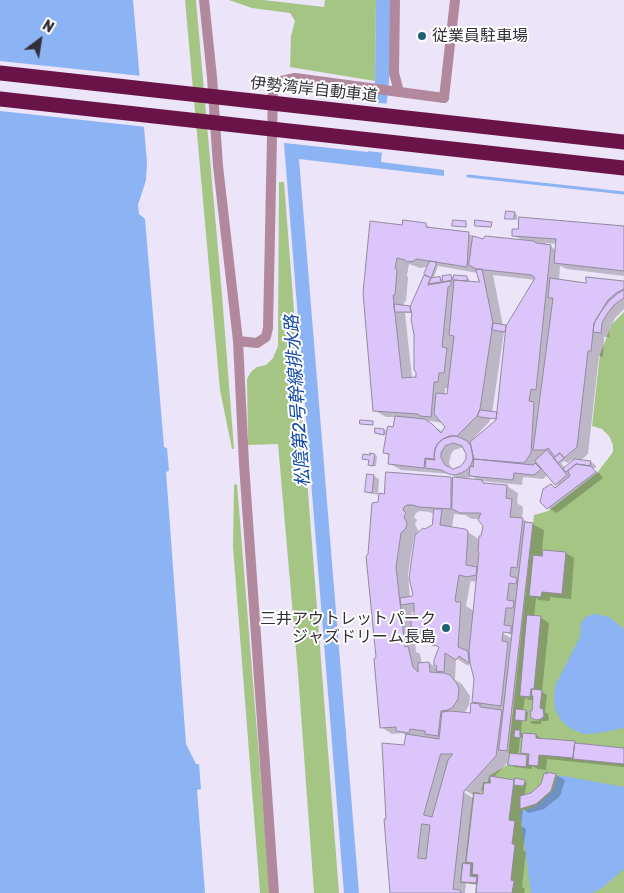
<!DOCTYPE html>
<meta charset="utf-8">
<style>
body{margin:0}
#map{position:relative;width:624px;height:893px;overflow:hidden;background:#ece4f8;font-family:Rubik,sans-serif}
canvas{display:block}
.north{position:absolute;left:15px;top:15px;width:50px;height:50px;-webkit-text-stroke:4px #fff;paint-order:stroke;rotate:31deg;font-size:14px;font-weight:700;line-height:20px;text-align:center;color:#322f36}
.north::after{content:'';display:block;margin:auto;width:18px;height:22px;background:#322f36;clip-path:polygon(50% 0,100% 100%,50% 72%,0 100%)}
</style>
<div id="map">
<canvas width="624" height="893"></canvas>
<div class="north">N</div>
</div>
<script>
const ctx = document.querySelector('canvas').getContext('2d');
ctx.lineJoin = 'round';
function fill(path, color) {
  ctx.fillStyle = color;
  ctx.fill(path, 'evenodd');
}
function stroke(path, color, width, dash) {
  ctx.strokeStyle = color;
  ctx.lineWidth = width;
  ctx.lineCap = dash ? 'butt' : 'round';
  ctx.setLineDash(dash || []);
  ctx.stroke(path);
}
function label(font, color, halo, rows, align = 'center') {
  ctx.font = font + ' Rubik,"Noto Sans JP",sans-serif';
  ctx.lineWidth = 4;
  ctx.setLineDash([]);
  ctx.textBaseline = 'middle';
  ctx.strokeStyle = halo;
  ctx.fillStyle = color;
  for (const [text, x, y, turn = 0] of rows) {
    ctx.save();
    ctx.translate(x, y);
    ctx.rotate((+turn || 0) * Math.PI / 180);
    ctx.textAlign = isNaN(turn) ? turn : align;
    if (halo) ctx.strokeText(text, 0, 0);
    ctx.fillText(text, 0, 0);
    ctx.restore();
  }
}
fill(new Path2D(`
 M185 0H196L222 295 234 449H232L220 390Z
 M229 0H263L324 7 325 0H376L375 81 290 67 291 36 295 21 290 13 252 8Z
 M279 182H284L339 893H314L298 673 278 444 248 445 247 379 251 372 257 367 266 365 273 358 278 346Z
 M624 312V893H475L476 884 460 883 462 863H465L473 792 481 793 483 782H488L489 776 507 765 534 515 548 511 597 473 613 452V445L609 436 602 429 592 426 600 354 612 324Z
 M237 484 270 893H260L233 547 234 485Z`), '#a5c584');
fill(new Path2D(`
 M0 0H133L147 162 146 180 138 205 139 214 145 219 164 447 167 448 169 471 166 472 186 744 196 764H199L201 789 197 790 205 893H0Z
 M376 0H391L390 70 381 162 444 170V176L299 159 359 893H344L284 143 368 152 375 81Z
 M596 614 609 617 624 629V728L599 733 583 734 570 728 561 720 555 709 554 697 555 686 580 637 581 623 587 616Z
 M558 775 624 787V869L602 888 592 893H531L520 812 536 806 553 791Z`), '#8cb3f4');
fill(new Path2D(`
 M0 61 142 76 147 127 0 111Z
 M370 102 389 104 385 153 281 141 284 140 366 150Z`), '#ece4f8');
fill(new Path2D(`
 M515 213 517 215V220L506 218Z
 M426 225 433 229 469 234 477 238 484 240 524 241 513 235 624 227V276L567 269 560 266 559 281 587 285 624 282V309L615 318 610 328 609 337H604L603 357 599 356 588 454 580 461 591 462 596 466V468H590L599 473 603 478 557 513 548 508 541 501 551 485 556 488 559 486 556 484 548 475 543 479 523 477 522 485 481 481 487 484 507 486 518 493 517 503 523 507 522 519 544 530 542 551 566 553 574 558 571 599 550 597V601L539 600 536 598 534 617 541 618 549 623 542 692 547 695 545 712 548 714 549 719 547 721H541V724H534L531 723V721H540L532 717 534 700H529L525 697 523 711 528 712 527 721H522L521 732 522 734 536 735 544 740 624 749V767L547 759 546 770 538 769 532 766V769L515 767 510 764 511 754 508 753 507 763 493 778 516 782H524L527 783 524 796 532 794 542 785 548 774 556 775 565 780 560 796 544 809 529 813 523 809 521 826 526 829 523 850 526 852 522 887 525 889 524 893H477L478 885 466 883 465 893H391L387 820 406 747 407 736 402 733 392 734 381 727 378 657 369 555 380 495 372 494 366 491 374 476 379 479 378 494 386 496 451 478 454 480 460 479 451 474 401 470 389 463 390 456 385 453 387 435 378 434 376 433 377 429 384 430 387 432 394 428 396 417H386L374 410 364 293 404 226ZM545 243 557 244 556 250ZM430 263 426 274 433 278 432 280 424 276 411 308 404 307V302L406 301 408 278 407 275 409 264 420 268 426 267ZM438 266 478 273 480 284 469 283V279L467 278H455L451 276 444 280 440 278 433 279ZM493 275 536 280 507 327 503 326ZM405 313H413L418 378H412ZM504 332H507L498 415 492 413ZM445 388H449L448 396 445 395ZM491 418 499 419 475 439 474 438 489 422ZM424 420 443 423 447 427 443 432ZM464 447 467 454V459L464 464 458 469 452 470 449 463 451 454 454 450ZM571 460 573 462 565 468 561 463 564 461 568 463ZM472 476 480 481 464 479ZM420 511 429 512 435 514 433 525 417 535 418 530 415 524 417 520 414 517 416 513ZM454 514 465 515 472 519H479L484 525 482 537 480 540 465 530 452 528ZM414 535H416L414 596 410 598 408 574ZM478 552H481L480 559H478ZM471 581 477 582 474 611 466 606 470 584ZM415 611V617L412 618V612ZM499 628 513 636V639L497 630ZM414 629 423 640 434 647 436 645 440 647 438 668 429 663 422 664 420 654 416 652ZM456 658 468 666 471 662 476 679 471 715 464 714 469 705 470 696 462 684 455 680ZM520 738H524L523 752 531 757 518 756ZM459 787 475 796V799L458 789ZM485 788 484 795 479 794Z
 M374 455 377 456 376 466H372L370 460 364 458Z`), '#0003');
stroke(new Path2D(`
 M468 176 624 193`), '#8cb3f4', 3);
const building = new Path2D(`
 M506 211 515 212 514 219H505Z
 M519 217 624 226V271L554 263 556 239 512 236V229H518Z
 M403 220 426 223V227L469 232 467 267 416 259 414 261 407 262 405 260 397 258 395 268 397 270 395 295H393L402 378 416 377V372L414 370V335L411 319 412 315 410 307 424 275 431 278 428 285 451 281V285L448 287 442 347 447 348 444 373H439L438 382H434L431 417 420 416 418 414 373 411 363 293 370 221 402 225Z
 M453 220 466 221V227L452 226Z
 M475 220 492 222 491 227 475 226Z
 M473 236 483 239 485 236 534 241 536 243 551 245 536 390 531 389 529 401 534 402 531 453 526 461 523 463 474 459 470 442 496 420 506 326 535 278 532 275 476 269 469 265Z
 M430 261 437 262 431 278 424 274Z
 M476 269H482L493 323 480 409 477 416 457 436H449L443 439 438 443 435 449 434 459 425 458 424 468 388 464 389 454 383 453 387 429 388 426 393 427 395 416 425 419 432 424 441 433 445 427 434 414 436 393 447 394 454 336 449 335 454 280 479 282Z
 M451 275 452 280 443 282 442 276Z
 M454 275 467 276V281L453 280Z
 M440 277 441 282 428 284 431 278Z
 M586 277 624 281V289L616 293 608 300 594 323 591 351H588L577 447 564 458 560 453 555 457 548 448 545 450H533L553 298H548L550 278 586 283Z
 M624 290V298L614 305 607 314 602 323 601 333 593 332 594 323 602 310 609 301 617 294Z
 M394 304 410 306 411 312H395Z
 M493 323 506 325 505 332 492 330Z
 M480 410 497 412 496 419 479 417 478 416Z
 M360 420 373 421V425L360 424Z
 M375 428 384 429V435L375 433Z
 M455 436 461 438 467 441 471 446 473 459 471 465 467 470 461 473 455 475 449 474 441 470 425 468 426 459 435 460 434 455 435 449 438 443 443 439 449 437ZM454 443 462 446 466 454V459L461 466 453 469 445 465 441 458V453L445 446Z
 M547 450 567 475 555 485 535 461Z
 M370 453 375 454 373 466 368 465 369 460 362 459 363 454 370 455Z
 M560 453 564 458 558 463 554 458Z
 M474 459 533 465 535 463 541 469 534 475 514 473 513 480 469 476 470 466 473 467Z
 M575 459 591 461 590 466 576 464 566 472 563 469Z
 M577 464 591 466 596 472 547 509 540 502 543 489 551 484 555 488 570 476 568 471Z
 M386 472 451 477V509L419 507 416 506 412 505H407L404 507 403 510 406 513 404 517 407 523 406 528 401 533 396 567 405 647 408 646 413 667 418 672V663L429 662 430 672 444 673 450 675 457 684 459 689 458 699 453 707 448 710 441 711 438 736 425 734V731L410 729 409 733 396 731V727L380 728 374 659 376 657 366 556 368 554 372 503 378 502 379 493 384 494Z
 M367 474 374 475 372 493 365 492Z
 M453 477 482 480 483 483 507 485 506 498 512 499 510 517 523 518 517 568 511 567 510 576 517 578 516 584 509 583 507 600 514 601 513 608H506L504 625 511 626V633L503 632 502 641 508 642 501 706 472 702 474 679 470 663 469 651 479 553 478 552 479 536H481L483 526 478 520 481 513H460L452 509Z
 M434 509H442L440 525 465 529 468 531 466 565 477 567 476 575 467 577 459 575 455 600 456 602H461L458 647 468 651 469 663 459 656 456 660 445 653 444 672 436 671 437 666 434 665V660L439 647 423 639 422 641 411 628V617L414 616V603L401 605 400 598 412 596 413 595 409 578 415 535 423 528 425 529 432 525Z
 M525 522 533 523 507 751 499 750Z
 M543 550 566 552 562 594 542 592 541 597 529 596 533 555 542 556Z
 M527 615 541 616 534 689H531L530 697 520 696Z
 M532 689 542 690 540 708 543 709 544 716 541 719 536 720 531 718 530 711H532L533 696H532Z
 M471 703 480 704V707L502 710 496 756 464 791 453 889 460 890 461 893H390L384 819H386L382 743 404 745 406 734 439 739 442 712 451 711 470 713ZM441 754H453L448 760 432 817 424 815ZM422 824 430 825 426 859 418 858Z
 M516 709 526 710 525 721 515 720Z
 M515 730H520V738L514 737Z
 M523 733 536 734V738L575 741 573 758 539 755 538 766 528 765 529 754 521 753Z
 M575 743 624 748V764L573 759Z
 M510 753 527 755 526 767 508 765Z
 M547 772 556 774 551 791 536 804 520 809V796L531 793 541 784 544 773 547 774Z
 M490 776 514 780 509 820 515 821 512 844H515L511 880 514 881 512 893H476L478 875 472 874 473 863 466 862 474 793 483 794 484 783H490Z
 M515 778 525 780 524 785 522 786 514 785Z
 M463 863 471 864 470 876 477 877 476 883 461 882Z`);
fill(building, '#dbc5fb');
stroke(building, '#928a9c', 1);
stroke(new Path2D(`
 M395 0 394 73 399 92
 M444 98 455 0`), '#b2889d', 10);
stroke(new Path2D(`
 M204 0 212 77 218 166 238 341 244 464 274 893
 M238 341 257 343 266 337 268 328 273 89 277 82 295 78 444 98`), '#b2889d', 10);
stroke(new Path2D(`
 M0 73 624 142
 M0 99 624 168`), '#691348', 15);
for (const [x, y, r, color] of [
 [422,36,5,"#206175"],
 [446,628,5,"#206175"]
]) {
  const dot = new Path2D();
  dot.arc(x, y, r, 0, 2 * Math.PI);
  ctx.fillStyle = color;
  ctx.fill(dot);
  stroke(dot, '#fff', 2);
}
label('16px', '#322f36', '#fff', [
 ["従業員駐車場",432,36],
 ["三井アウトレットパーク",436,619,"right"],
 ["ジャズドリーム長島",436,637,"right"]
], 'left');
label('16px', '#322f36', '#fff', [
 ["伊勢湾岸自動車道",314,90,6]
]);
label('italic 18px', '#1349a6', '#fff', [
 ["松陰第2号幹線排水路",298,401,-94]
]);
</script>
